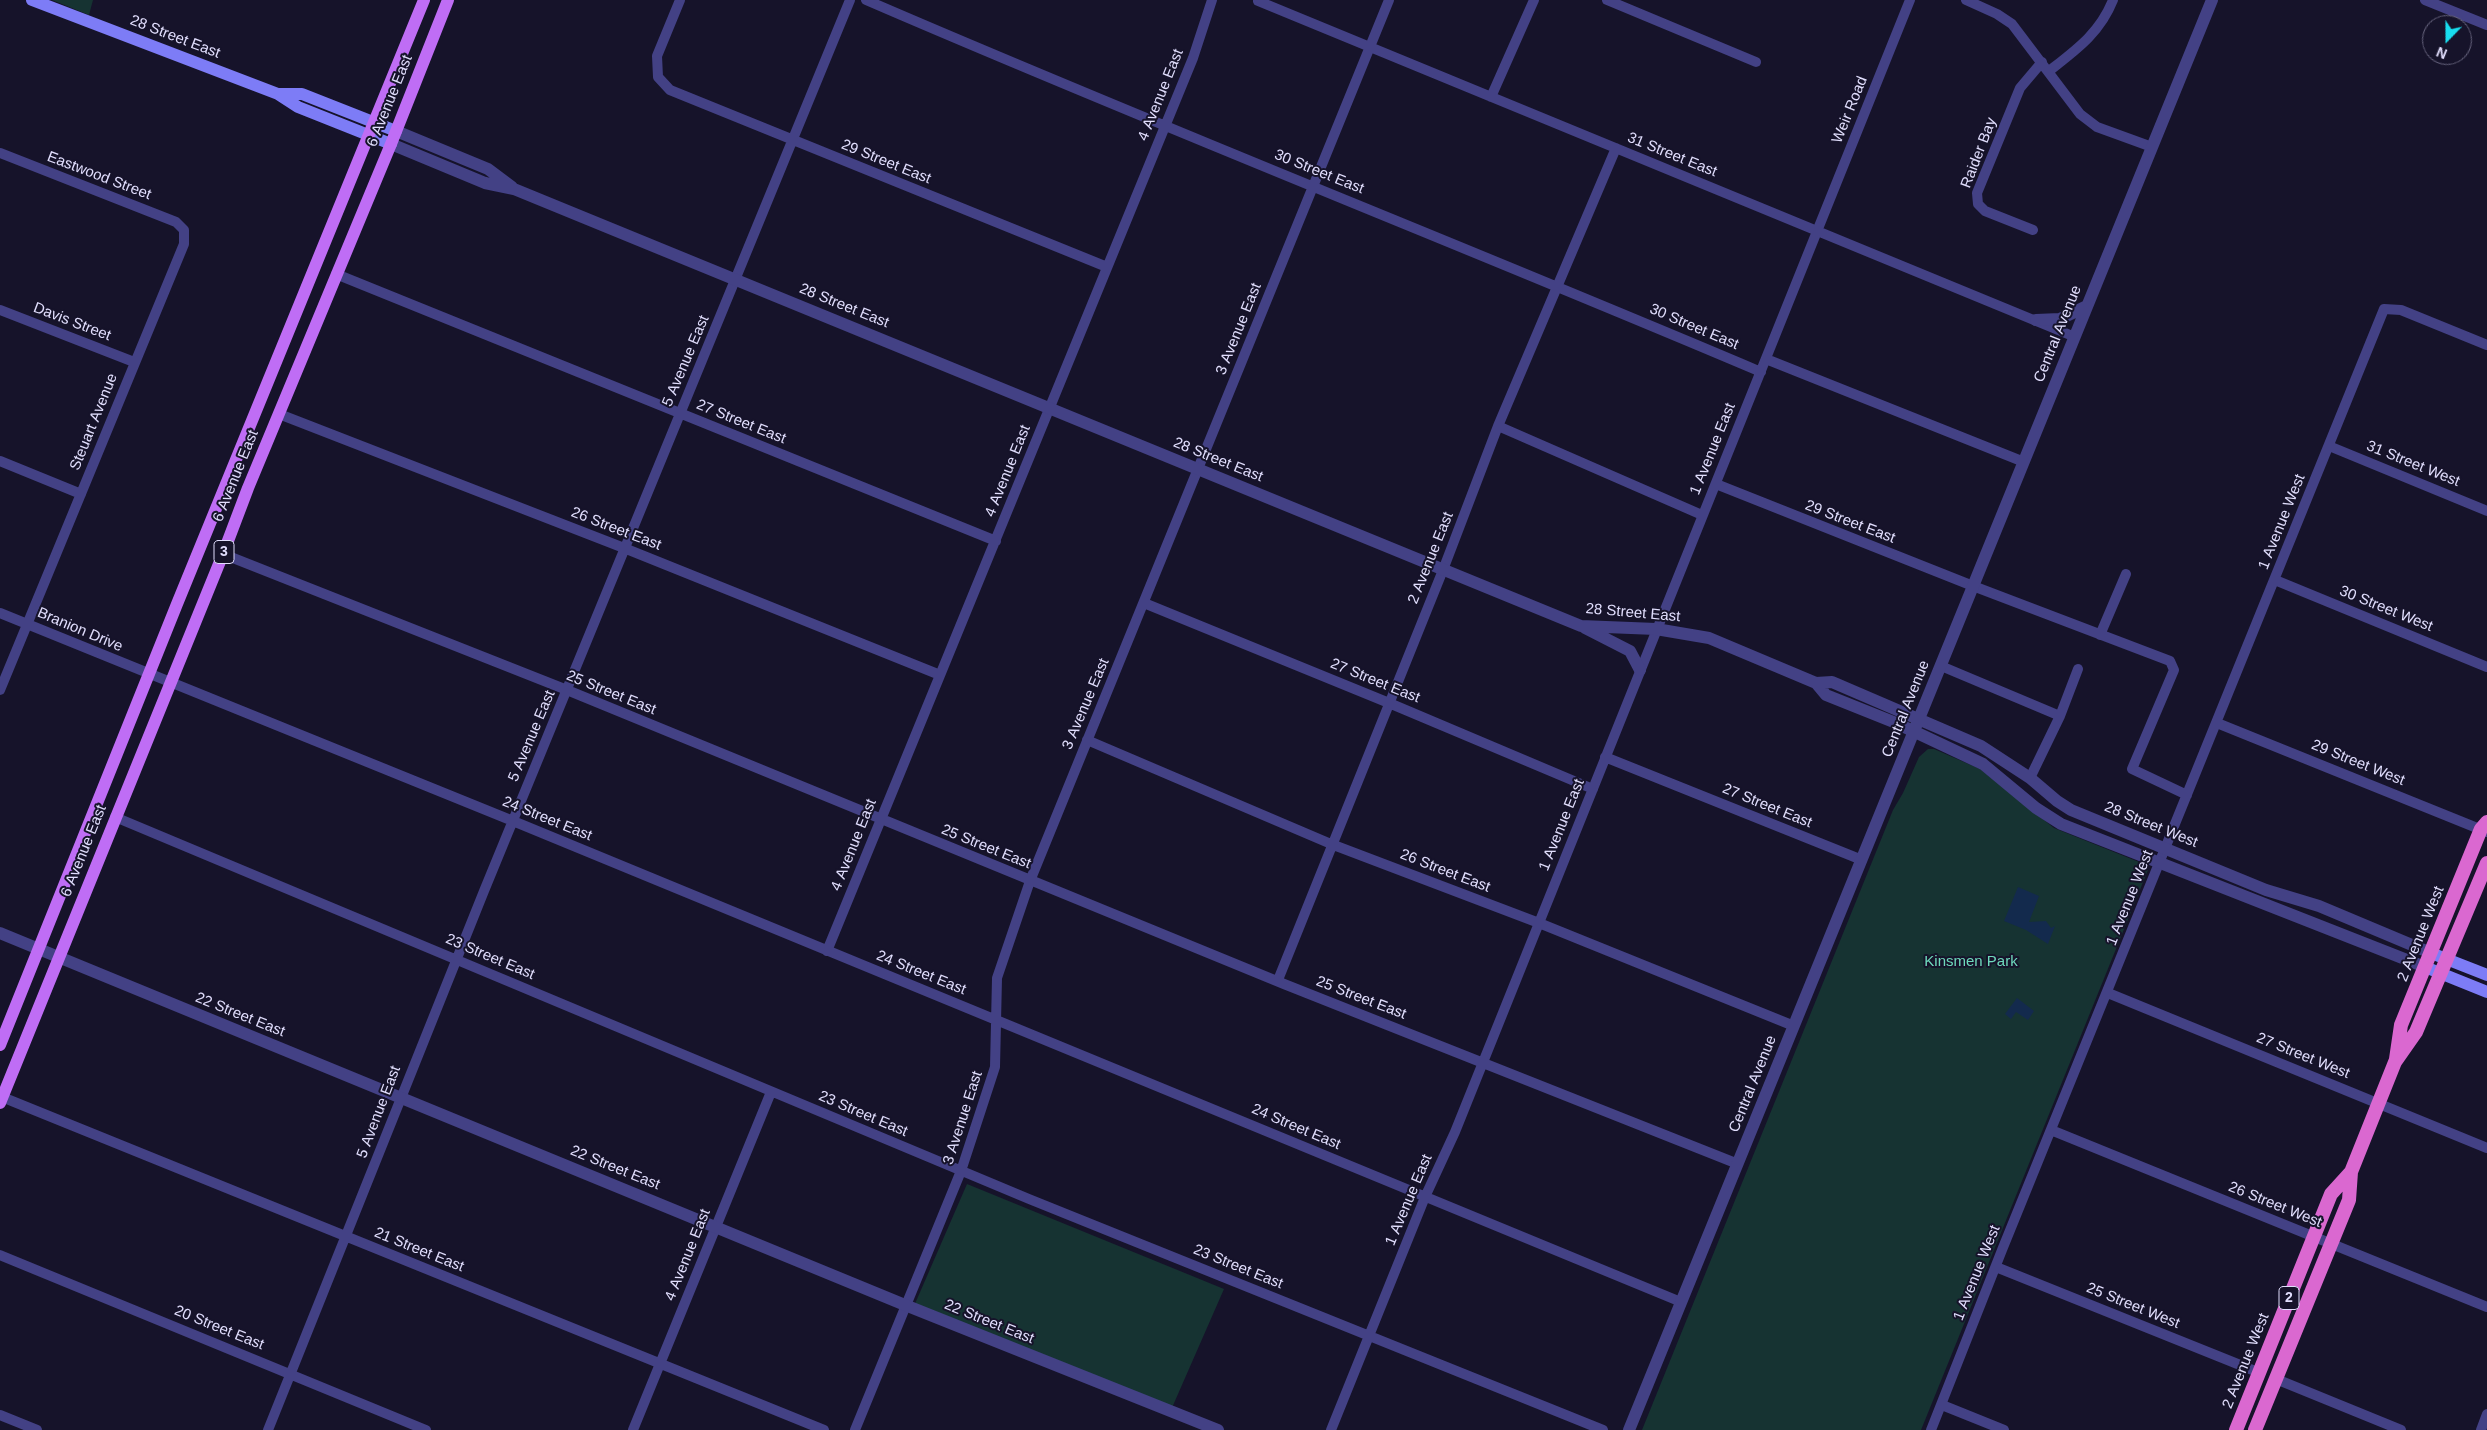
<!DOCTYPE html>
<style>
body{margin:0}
#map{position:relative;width:2487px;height:1430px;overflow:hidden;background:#16132a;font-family:Helvetica,sans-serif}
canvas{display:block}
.north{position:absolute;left:2422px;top:15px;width:50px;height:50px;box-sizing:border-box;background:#16132a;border:1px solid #67647e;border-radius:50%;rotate:202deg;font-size:14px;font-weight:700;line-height:20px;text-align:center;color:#e1defd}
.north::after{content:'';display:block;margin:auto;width:18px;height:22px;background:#18ddef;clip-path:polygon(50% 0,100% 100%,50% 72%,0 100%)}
</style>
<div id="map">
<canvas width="2487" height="1430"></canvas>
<div class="north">N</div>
</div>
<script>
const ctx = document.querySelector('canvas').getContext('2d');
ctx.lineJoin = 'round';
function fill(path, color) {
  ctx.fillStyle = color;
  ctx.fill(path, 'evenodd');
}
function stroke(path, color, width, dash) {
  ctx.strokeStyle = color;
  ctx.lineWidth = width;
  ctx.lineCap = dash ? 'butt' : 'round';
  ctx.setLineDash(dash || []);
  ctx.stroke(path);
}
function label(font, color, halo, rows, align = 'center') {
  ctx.font = font + ' Helvetica,sans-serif';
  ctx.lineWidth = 4;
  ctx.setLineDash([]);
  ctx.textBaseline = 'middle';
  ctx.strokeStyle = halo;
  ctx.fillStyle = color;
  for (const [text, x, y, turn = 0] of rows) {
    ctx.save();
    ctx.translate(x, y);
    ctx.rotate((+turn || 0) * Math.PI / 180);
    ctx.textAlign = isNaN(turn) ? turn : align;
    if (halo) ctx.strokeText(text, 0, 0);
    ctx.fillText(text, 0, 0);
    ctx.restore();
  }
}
fill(new Path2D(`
 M52 0H93L89 15Z
 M1928 749H1934L1980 769 2054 828 2144 864 2148 870 1921 1430H1642L1893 810 1903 793 1919 757Z
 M967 1184 1224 1289 1171 1410 914 1306Z`), '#163332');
fill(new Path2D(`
 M2018 887 2039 896 2029 922 2046 921 2051 928 2055 926 2048 944 2026 930 2004 921Z
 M2017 998 2034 1011 2028 1020 2016 1012 2011 1019 2005 1014Z`), '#132a4d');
stroke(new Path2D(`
 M680 0 657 56 658 77 670 90 1107 267
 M866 0C1162 128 1464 246 1761 372
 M1607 0 1756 62
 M1966 0 1997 14 2012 24 2080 114 2097 127 2152 147
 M2425 0 2487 25
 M1258 1 2075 337
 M2049 71C2076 50 2100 33 2113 0
 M1491 97 1534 0
 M0 153 176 222 184 230V244L0 690
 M2033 230 1985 211 1978 204 1977 193 2020 88 2042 62
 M336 274 996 541
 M0 310 134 362
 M1766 359 2024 462
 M279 414 624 548 940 675
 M1498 426 1702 515
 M2329 446 2487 511
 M0 461 81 494
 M1716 484 1973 586 2170 661 2174 670 2132 769 2187 795
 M223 554 567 690 1284 984 1738 1164
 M2275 580 2487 667
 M1144 603 1389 703 1593 789
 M0 613 513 821 1681 1302
 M2100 635 2126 574
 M1941 666 2060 716
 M2217 723 2487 832
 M1087 740 1331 844 1539 923 1794 1026
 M1605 757 1862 860
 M2030 778 2060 716 2078 669
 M115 817 1029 1199 1603 1430
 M827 951 1193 58 1212 0
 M1278 980 1443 570 1498 426 1616 148
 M2108 993 2487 1148
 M2 1097 824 1430
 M2051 1130 2487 1307
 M0 1255 426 1430
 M1996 1267 2260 1373
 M2276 1379 2401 1430
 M1942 1405 2004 1430
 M0 1415 37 1430
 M268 1430 484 891 850 0
 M633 1430 771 1092
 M855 1430 961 1171 995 1067 997 978 1030 881 1389 0
 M1331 1430 1425 1197 1455 1132 1910 0
 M1931 1430 2002 1250 2384 309 2401 310 2487 345
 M2481 1430 2487 1414`), '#434185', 10);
stroke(new Path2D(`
 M396 131 488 169 512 187
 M391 144 485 183 514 189 1581 626 1656 629 1709 638 1816 683 1826 695 1896 723 1983 764 2036 808 2061 824 2425 967
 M2036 320 2060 319 2087 306
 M1585 628 1630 651 1640 670
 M1816 683 1832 682 1981 746 2030 778 2057 801 2071 810 2266 890 2319 906 2431 953
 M0 933 905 1305 1218 1430
 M1629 1430 2212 0`), '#434185', 12);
stroke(new Path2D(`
 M32 0 278 94 298 107 391 144
 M278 94H302L396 131
 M2431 953 2487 975
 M2425 967 2487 992`), '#7d7cf6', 12);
stroke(new Path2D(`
 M0 1045 177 604 424 0
 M0 1103 223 554 248 488 391 144 448 0`), '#bf6df5', 12);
stroke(new Path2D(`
 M2396 1059 2401 1025 2481 829 2487 822
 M2236 1430 2331 1194 2351 1172
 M2255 1430 2349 1200 2351 1172 2395 1062 2416 1032 2487 863`), '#da68d0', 14);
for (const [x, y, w] of [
 [224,552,20],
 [2289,1298,20]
]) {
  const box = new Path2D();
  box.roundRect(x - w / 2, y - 11.5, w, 23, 4);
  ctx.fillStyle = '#16132a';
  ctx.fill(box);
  stroke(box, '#e1defd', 1);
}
label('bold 14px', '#e1defd', null, [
 ["3",224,552],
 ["2",2289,1298]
]);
label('15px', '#e1defd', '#16132a', [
 ["28 Street East",175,37,21],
 ["4 Avenue East",1161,95,-68],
 ["6 Avenue East",390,101,-68],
 ["Weir Road",1850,110,-68],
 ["Raider Bay",1979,153,-69],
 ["31 Street East",1672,155,22],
 ["29 Street East",886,162,22],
 ["30 Street East",1319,172,22],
 ["Eastwood Street",99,176,21],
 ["28 Street East",844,306,22],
 ["Davis Street",72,322,21],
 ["30 Street East",1694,327,23],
 ["3 Avenue East",1239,329,-68],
 ["Central Avenue",2058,334,-68],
 ["5 Avenue East",686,361,-67],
 ["Steuart Avenue",94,422,-68],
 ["27 Street East",741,422,22],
 ["1 Avenue East",1713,449,-68],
 ["28 Street East",1218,460,22],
 ["31 Street West",2413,464,22],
 ["4 Avenue East",1008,471,-68],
 ["6 Avenue East",236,476,-68],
 ["29 Street East",1850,522,21],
 ["1 Avenue West",2282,522,-68],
 ["26 Street East",616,529,21],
 ["2 Avenue East",1431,558,-68],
 ["30 Street West",2386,609,22],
 ["28 Street East",1633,613,5],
 ["Branion Drive",80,630,23],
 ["27 Street East",1375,681,22],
 ["25 Street East",611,693,22],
 ["3 Avenue East",1086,704,-67],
 ["Central Avenue",1906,709,-68],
 ["5 Avenue East",532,736,-67],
 ["29 Street West",2358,763,22],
 ["27 Street East",1767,806,22],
 ["24 Street East",547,819,22],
 ["1 Avenue East",1562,825,-68],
 ["28 Street West",2151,825,22],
 ["4 Avenue East",854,845,-68],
 ["25 Street East",986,847,22],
 ["6 Avenue East",84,851,-68],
 ["26 Street East",1445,871,21],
 ["1 Avenue West",2130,898,-68],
 ["2 Avenue West",2421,934,-68],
 ["23 Street East",490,957,23],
 ["24 Street East",921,973,22],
 ["25 Street East",1361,998,21],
 ["22 Street East",240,1015,22],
 ["27 Street West",2303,1056,22],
 ["Central Avenue",1753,1084,-68],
 ["5 Avenue East",379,1112,-69],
 ["23 Street East",863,1114,23],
 ["3 Avenue East",963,1118,-72],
 ["24 Street East",1296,1127,23],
 ["22 Street East",615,1168,22],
 ["1 Avenue East",1409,1200,-67],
 ["26 Street West",2275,1205,22],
 ["21 Street East",419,1250,22],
 ["4 Avenue East",688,1255,-68],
 ["23 Street East",1238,1267,22],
 ["1 Avenue West",1977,1273,-68],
 ["25 Street West",2133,1306,22],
 ["22 Street East",989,1322,22],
 ["20 Street East",219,1328,22],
 ["2 Avenue West",2246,1361,-68]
]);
label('15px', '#6ed9bc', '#16132a', [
 ["Kinsmen Park",1971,962]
]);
</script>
